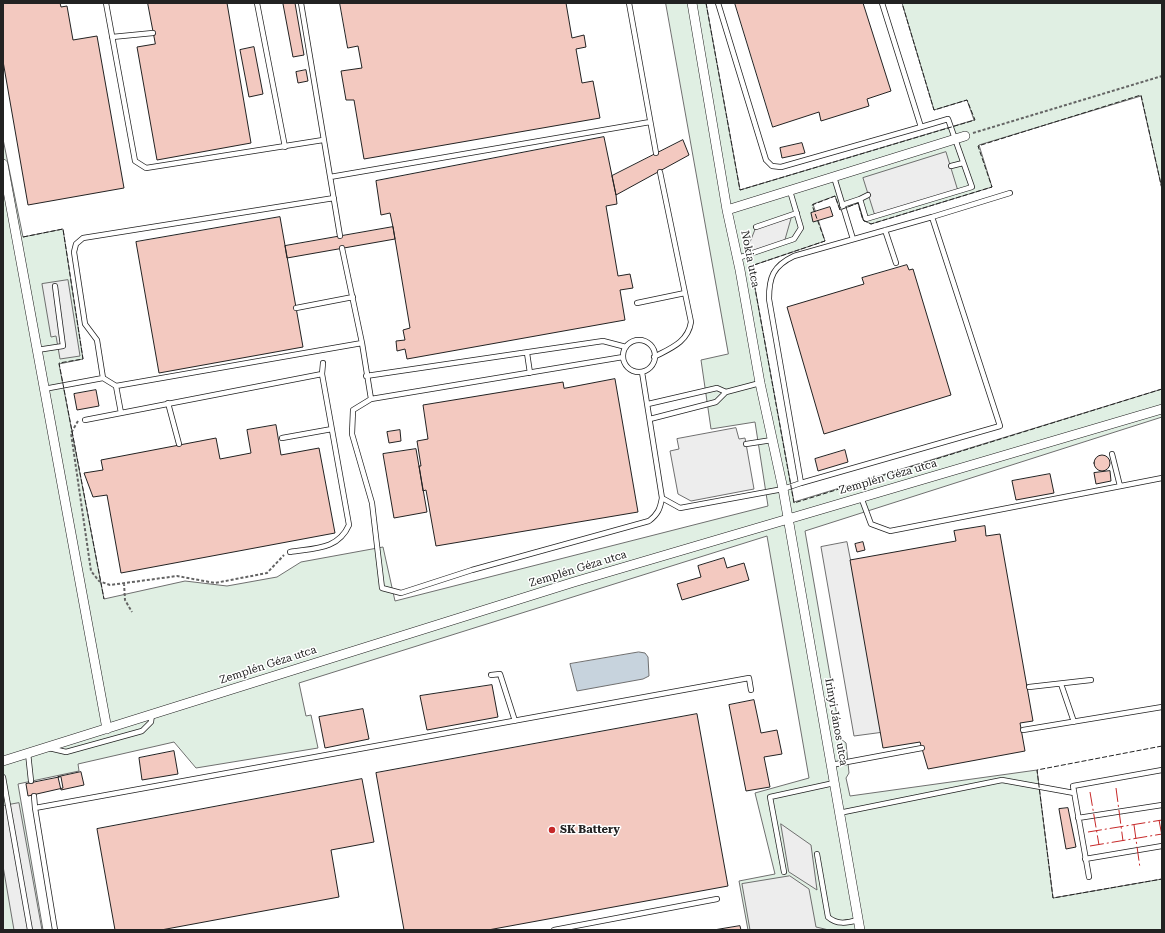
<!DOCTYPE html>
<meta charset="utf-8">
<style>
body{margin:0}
#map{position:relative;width:1165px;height:933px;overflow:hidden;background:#fff;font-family:"Roboto Serif",serif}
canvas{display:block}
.frame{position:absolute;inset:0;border:4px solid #222;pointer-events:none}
</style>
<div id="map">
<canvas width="1165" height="933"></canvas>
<div class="frame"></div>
</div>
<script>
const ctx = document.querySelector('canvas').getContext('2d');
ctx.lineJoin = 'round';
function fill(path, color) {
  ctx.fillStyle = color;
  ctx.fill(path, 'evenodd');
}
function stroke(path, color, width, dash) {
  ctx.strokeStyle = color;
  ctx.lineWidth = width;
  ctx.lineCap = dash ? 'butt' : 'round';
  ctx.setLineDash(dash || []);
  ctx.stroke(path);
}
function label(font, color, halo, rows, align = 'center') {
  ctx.font = font + ' "Roboto Serif",serif';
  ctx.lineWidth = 3;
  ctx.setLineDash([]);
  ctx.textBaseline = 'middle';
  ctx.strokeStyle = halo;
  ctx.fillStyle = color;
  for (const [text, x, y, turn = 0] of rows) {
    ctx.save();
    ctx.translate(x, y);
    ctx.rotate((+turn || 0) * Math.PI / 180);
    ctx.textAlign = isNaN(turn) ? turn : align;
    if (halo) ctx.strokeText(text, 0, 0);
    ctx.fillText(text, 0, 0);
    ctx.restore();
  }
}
const green = new Path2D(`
 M666 3H706L740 190 974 120 967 100 934 110 902 3H1162V189L1141 96 979 145 992 187 871 224 863 220 858 203 840 210 835 196 813 204 825 241 751 266 794 502 1162 389V417L805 531 841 739 846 743 849 773 846 778 850 796 1037 770 1053 898 1162 879V930H748L739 881 775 874 755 793 809 778 767 536 299 683 306 716 311 715 318 748 196 768 174 742 78 764 79 771 18 784 43 930H3V139L23 237 63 229 83 359 59 364 104 599 185 581 227 586 277 577 301 562 383 547 395 601 768 506 755 422 711 429 701 360 728 354Z`);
fill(green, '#e0efe3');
stroke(green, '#6f6f6f', 1);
const parking = new Path2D(`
 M946 152 958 191 875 216 863 178Z
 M792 215 784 243 744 257 756 227Z
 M68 280 80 356 60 359 56 336 51 337 42 284Z
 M736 428 739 439 745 438 754 489 691 501 678 494 670 451 679 449 677 439Z
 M847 542 884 732 854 736 821 547Z
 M19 803 42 930H14L3 866V806Z
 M781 824 811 845 817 890 789 872Z
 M790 876 809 889 816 927 829 930H750L742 884Z`);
fill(parking, '#ededed');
stroke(parking, '#6f6f6f', 1);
const water = new Path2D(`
 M639 652 645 653 648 657 649 676 643 679 577 691 570 664Z`);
fill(water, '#c7d3dd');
stroke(water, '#6f6f6f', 1);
const building = new Path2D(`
 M3 3H60L61 7 67 6 73 40 97 36 124 188 28 205 3 61Z
 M148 3H227L251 143 157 160 137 47 155 44Z
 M295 3 304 55 293 57 283 4Z
 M340 3H566L572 38 584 35 586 47 576 49 582 83 593 81 600 118 364 159 354 100H346L341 71 362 68 358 46 348 48Z
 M735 3H863L891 91 867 99 869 106 821 121 819 112 773 127Z
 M254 47 263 94 249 97 240 50Z
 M306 70 308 81 298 83 296 72Z
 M604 137 616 195 617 204 606 206 618 276 630 274 633 288 620 290 625 320 407 359 405 349 397 351 396 341 405 340 403 330 410 328 393 227 390 213 381 215 376 181Z
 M683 140 689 155 616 195 612 176Z
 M802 143 805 153 782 158 780 148Z
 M830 207 833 216 813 222 811 213Z
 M280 217 303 347 159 373 136 242Z
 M393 227 395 239 287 258 285 246Z
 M907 265 909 270 913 269 951 395 824 434 787 307 864 284 862 278Z
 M615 379 638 512 436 546 426 490 423 491 419 466H421L417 441 428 439 423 405 563 382 564 388Z
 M96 390 99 406 77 410 74 394Z
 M276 425 281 455 319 448 335 533 121 573 107 495 93 497 84 473 103 470 101 460 216 438 220 459 251 453 247 430Z
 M400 430 401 441 389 443 387 432Z
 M416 449 427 512 394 518 383 454Z
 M845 450 848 462 818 471 815 459Z
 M1094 463a8 8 0 1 1 16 0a8 8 0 1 1-16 0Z
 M1110 471 1111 481 1096 484 1094 473Z
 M1050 474 1054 493 1016 500 1012 481Z
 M985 526 986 536 1000 534 1033 721 1020 723 1025 751 928 769 920 742 883 748 850 560 956 541 954 531Z
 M863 542 865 550 857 552 855 544Z
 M724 558 727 568 744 563 749 580 682 600 677 584 701 577 698 566Z
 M492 685 498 717 427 730 420 696Z
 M754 700 761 733 777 730 782 754 764 757 770 787 746 791 729 705Z
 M363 709 369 739 325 748 319 717Z
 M697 714 728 886 488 930H404L376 773Z
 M174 751 178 774 142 780 139 758Z
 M81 772 84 785 61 790 58 777Z
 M61 777 63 788 28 796 26 784Z
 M362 779 374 842 331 850 339 897 161 930H115L97 829Z
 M1068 808 1076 847 1066 849 1059 809Z
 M740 926 741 930H714Z`);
fill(building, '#f3c9c0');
stroke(building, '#222', 1);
const lane = new Path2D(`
 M106 3 135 161 146 168 323 140
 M257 3 285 147
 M301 3 340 236
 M629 3 656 153
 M718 3 766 160 772 166 781 167 921 127 882 3
 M112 37 153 33
 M951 166 963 163
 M330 177 650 122
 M834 177 853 239
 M860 199 868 195
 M842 205 860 199 866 219 972 187 948 119 921 127
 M932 217 1010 193
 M756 227 797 213
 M885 230 896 263
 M342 248 362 343 371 399 353 410 352 434 372 503 382 588 401 593 472 570 649 521C658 514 660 509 662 498L642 372
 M738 258 794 239 801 228 790 191
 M637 303 685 293
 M296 308 353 297
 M623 356a16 16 0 1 1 32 0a16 16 0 1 1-32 0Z
 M37 350 63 346 55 286
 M527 353 530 373
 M654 357C671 348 688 342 691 322L660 172
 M366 376 603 341 626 347
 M103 378 97 340 85 324 74 252 76 244 83 238 334 198
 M116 386 121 413
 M44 389 103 378 116 386 362 343
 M371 399 623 357
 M168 403 179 444
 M648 404 717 388 726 392
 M650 419 716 402 726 392 760 383
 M85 420 322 374
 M282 438 332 429
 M746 444 772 440
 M1112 454 1120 486
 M861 497 871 524 890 531 1162 478
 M662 498 680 508 783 489 801 483 1000 426 932 217 794 256C773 266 769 277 769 299L801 483
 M290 552C314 548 338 550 349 525L322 374 323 363
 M491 675 500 674 515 721
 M1061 684 1074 722
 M1029 687 1091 680
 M1023 730 1162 707
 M49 748 66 752 142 731 151 722 152 714
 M28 753 31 781
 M831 765 922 748
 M3 777 30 930
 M34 796 35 808
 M839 813 1002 780 1074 793
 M1078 818 1162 805
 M817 854 828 917C837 925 847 923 858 920
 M1085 859 1162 846
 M784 872 770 797 834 783
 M1089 877 1073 786 1162 770
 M55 930 35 808 749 678 751 690
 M554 930 717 899`);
const street = new Path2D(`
 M692 3 727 210 740 270 760 383 783 489 860 930
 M3 164 107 729
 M727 210 965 136
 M3 761 574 582 1162 409`);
stroke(lane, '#222', 6);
stroke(street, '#222', 10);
stroke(new Path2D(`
 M973 133 1162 76
 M78 421 71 433 91 571 99 581 110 585 177 576 215 583 267 573 284 555
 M124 583 125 600 132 612`), '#646464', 2, [3, 2]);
stroke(lane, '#fff', 4.5);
stroke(street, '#fff', 9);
stroke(new Path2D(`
 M706 3 740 190 975 120 967 100 934 110 902 3
 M1162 189 1141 95 978 146 992 187 871 224 863 220 858 203 840 210 835 196 812 205 825 241 751 266 794 503 1162 389
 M23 237 63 229 83 359 59 363 104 599
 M1162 746 1037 770 1053 898 1162 879`), '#222', 1, [5, 2]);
stroke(new Path2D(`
 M1116 788 1123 841
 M1090 792 1099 845
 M1159 820 1162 836
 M1134 825 1140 868
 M1088 832 1162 820
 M1090 846 1162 834`), '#c62828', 1, [14, 3, 2, 3]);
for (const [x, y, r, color] of [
 [552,830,4,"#c62828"]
]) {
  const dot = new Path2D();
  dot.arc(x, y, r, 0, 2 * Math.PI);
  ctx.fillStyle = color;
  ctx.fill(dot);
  stroke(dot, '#fff', 1.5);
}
label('11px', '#222', '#fff', [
 ["Nokia utca",750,259,79],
 ["Zemplén Géza utca",888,477,-16],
 ["Zemplén Géza utca",578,569,-17],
 ["Zemplén Géza utca",268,665,-18],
 ["Irinyi János utca",836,722,80]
]);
label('bold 11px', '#222', '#fff', [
 ["SK Battery",560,830]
], 'left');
</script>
